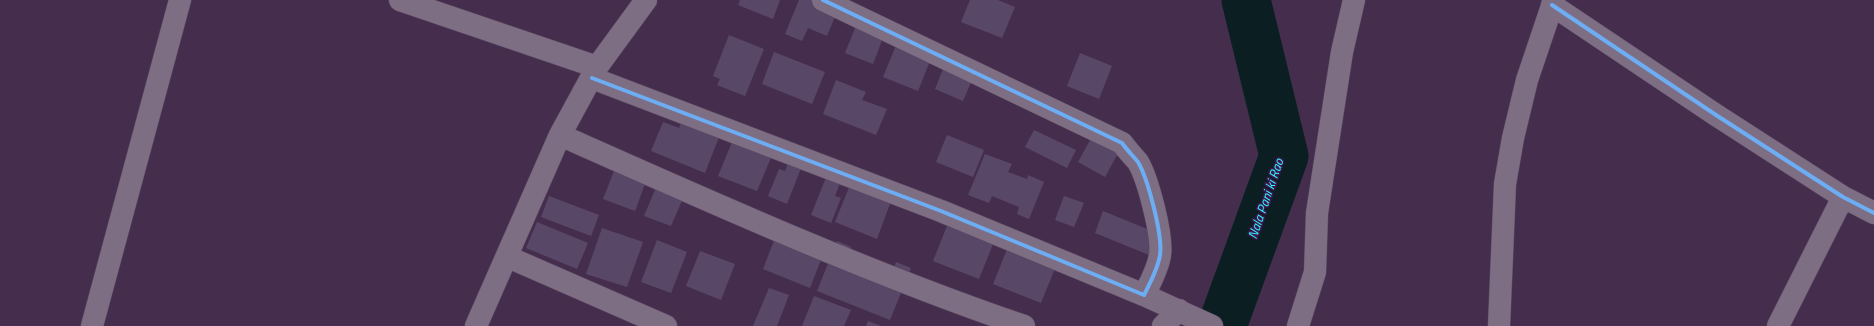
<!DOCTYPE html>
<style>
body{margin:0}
canvas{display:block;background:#452e4d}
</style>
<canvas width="1874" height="326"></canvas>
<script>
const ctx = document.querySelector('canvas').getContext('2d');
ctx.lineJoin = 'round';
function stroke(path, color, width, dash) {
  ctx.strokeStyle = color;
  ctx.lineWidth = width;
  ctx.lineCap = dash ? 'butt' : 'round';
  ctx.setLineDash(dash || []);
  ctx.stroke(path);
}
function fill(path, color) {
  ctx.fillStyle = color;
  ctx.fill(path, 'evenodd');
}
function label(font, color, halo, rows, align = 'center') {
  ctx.font = font + ' "Titillium Web",sans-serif';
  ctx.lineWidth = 3;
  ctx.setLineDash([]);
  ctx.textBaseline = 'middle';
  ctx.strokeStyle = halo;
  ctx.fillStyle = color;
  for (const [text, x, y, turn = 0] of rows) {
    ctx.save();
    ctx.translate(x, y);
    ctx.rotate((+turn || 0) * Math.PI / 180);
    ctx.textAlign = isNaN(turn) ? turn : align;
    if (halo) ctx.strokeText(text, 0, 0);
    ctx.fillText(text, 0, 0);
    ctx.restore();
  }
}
stroke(new Path2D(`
 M1222 326 1284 156 1246 0`), '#0b1f23', 49);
fill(new Path2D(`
 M740 0H780L773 19 738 5Z
 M799 0H821L839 7 827 36 808 28 802 41 785 34Z
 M970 0H998L1015 7 1002 38 961 22Z
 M860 16 887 27 873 64 845 53Z
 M901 33 936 46 918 91 883 77Z
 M729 35 764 49 745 96 717 85 720 79 713 76Z
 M774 52 825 72 812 104 762 84Z
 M1080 53 1112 66 1099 99 1067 86Z
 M949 54 978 66 963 101 935 89Z
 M836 80 866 92 862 100 887 109 876 135 823 114Z
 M686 111 723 127 705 173 651 151 663 122 679 128Z
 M1034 130 1076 150 1067 168 1025 147Z
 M1094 133 1127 137 1105 177 1078 162Z
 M947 135 984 150 973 177 936 162Z
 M734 137 773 153 757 191 718 176Z
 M985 154 1012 164 1008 172 1027 179 1028 175 1044 182 1029 219 1017 214 1019 207 992 196 989 203 968 195Z
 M790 158 803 163 787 204 768 196 779 169 785 171Z
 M618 161 649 173 635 211 603 199Z
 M827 175 841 180 835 196 841 198 831 223 811 215Z
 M660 178 687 189 671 226 644 216Z
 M850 185 891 201 877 239 835 222Z
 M549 196 599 215 591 236 541 217Z
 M1064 196 1084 203 1074 227 1055 220Z
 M1103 211 1157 233 1149 255 1095 233Z
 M951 216 997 234 979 279 933 261Z
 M537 222 588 243 577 269 526 248Z
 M602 228 643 242 627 287 586 274Z
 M775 238 822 257 810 288 763 269Z
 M657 240 687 252 671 293 641 282Z
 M837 241 851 247 843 267 891 275 896 262 911 268 890 320 817 291Z
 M1010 242 1058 261 1041 303 993 284Z
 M700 251 735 264 721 300 686 286Z
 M769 288 789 295 777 326H753Z
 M814 296 851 310 844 326H802Z
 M868 321 881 326H866Z`), '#594768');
const minor = new Path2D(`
 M400 0 597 67
 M1552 5 1716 115 1843 197 1874 213
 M592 78 941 211 1144 295C1150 283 1158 269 1160 255 1163 236 1148 179 1138 162 1133 156 1127 150 1122 143L823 0
 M560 135C713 203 866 272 1024 326
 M508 257 666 326
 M1144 295 1212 326
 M92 326 180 0
 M476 326 560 135 597 67 646 0
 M1163 326 1179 310
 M1298 326 1315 272 1317 213 1342 52 1354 0
 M1778 326 1843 197`);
const tertiary = new Path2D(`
 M1499 326 1505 184 1513 138 1527 80 1554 0`);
stroke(minor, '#5d4a64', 23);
stroke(tertiary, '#5d4a64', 23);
stroke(minor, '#7e6e84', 22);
stroke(tertiary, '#7e6e84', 22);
stroke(new Path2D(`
 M1552 5 1716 115 1843 197 1874 213
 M592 78 941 211 1144 295C1150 283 1158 269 1160 255 1163 236 1148 179 1138 162 1133 156 1127 150 1122 143L823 0`), '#6dadf4', 4);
label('italic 13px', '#26fcfe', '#40164f', [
 ["Nala Pani ki Rao",1267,199,-71]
]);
</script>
